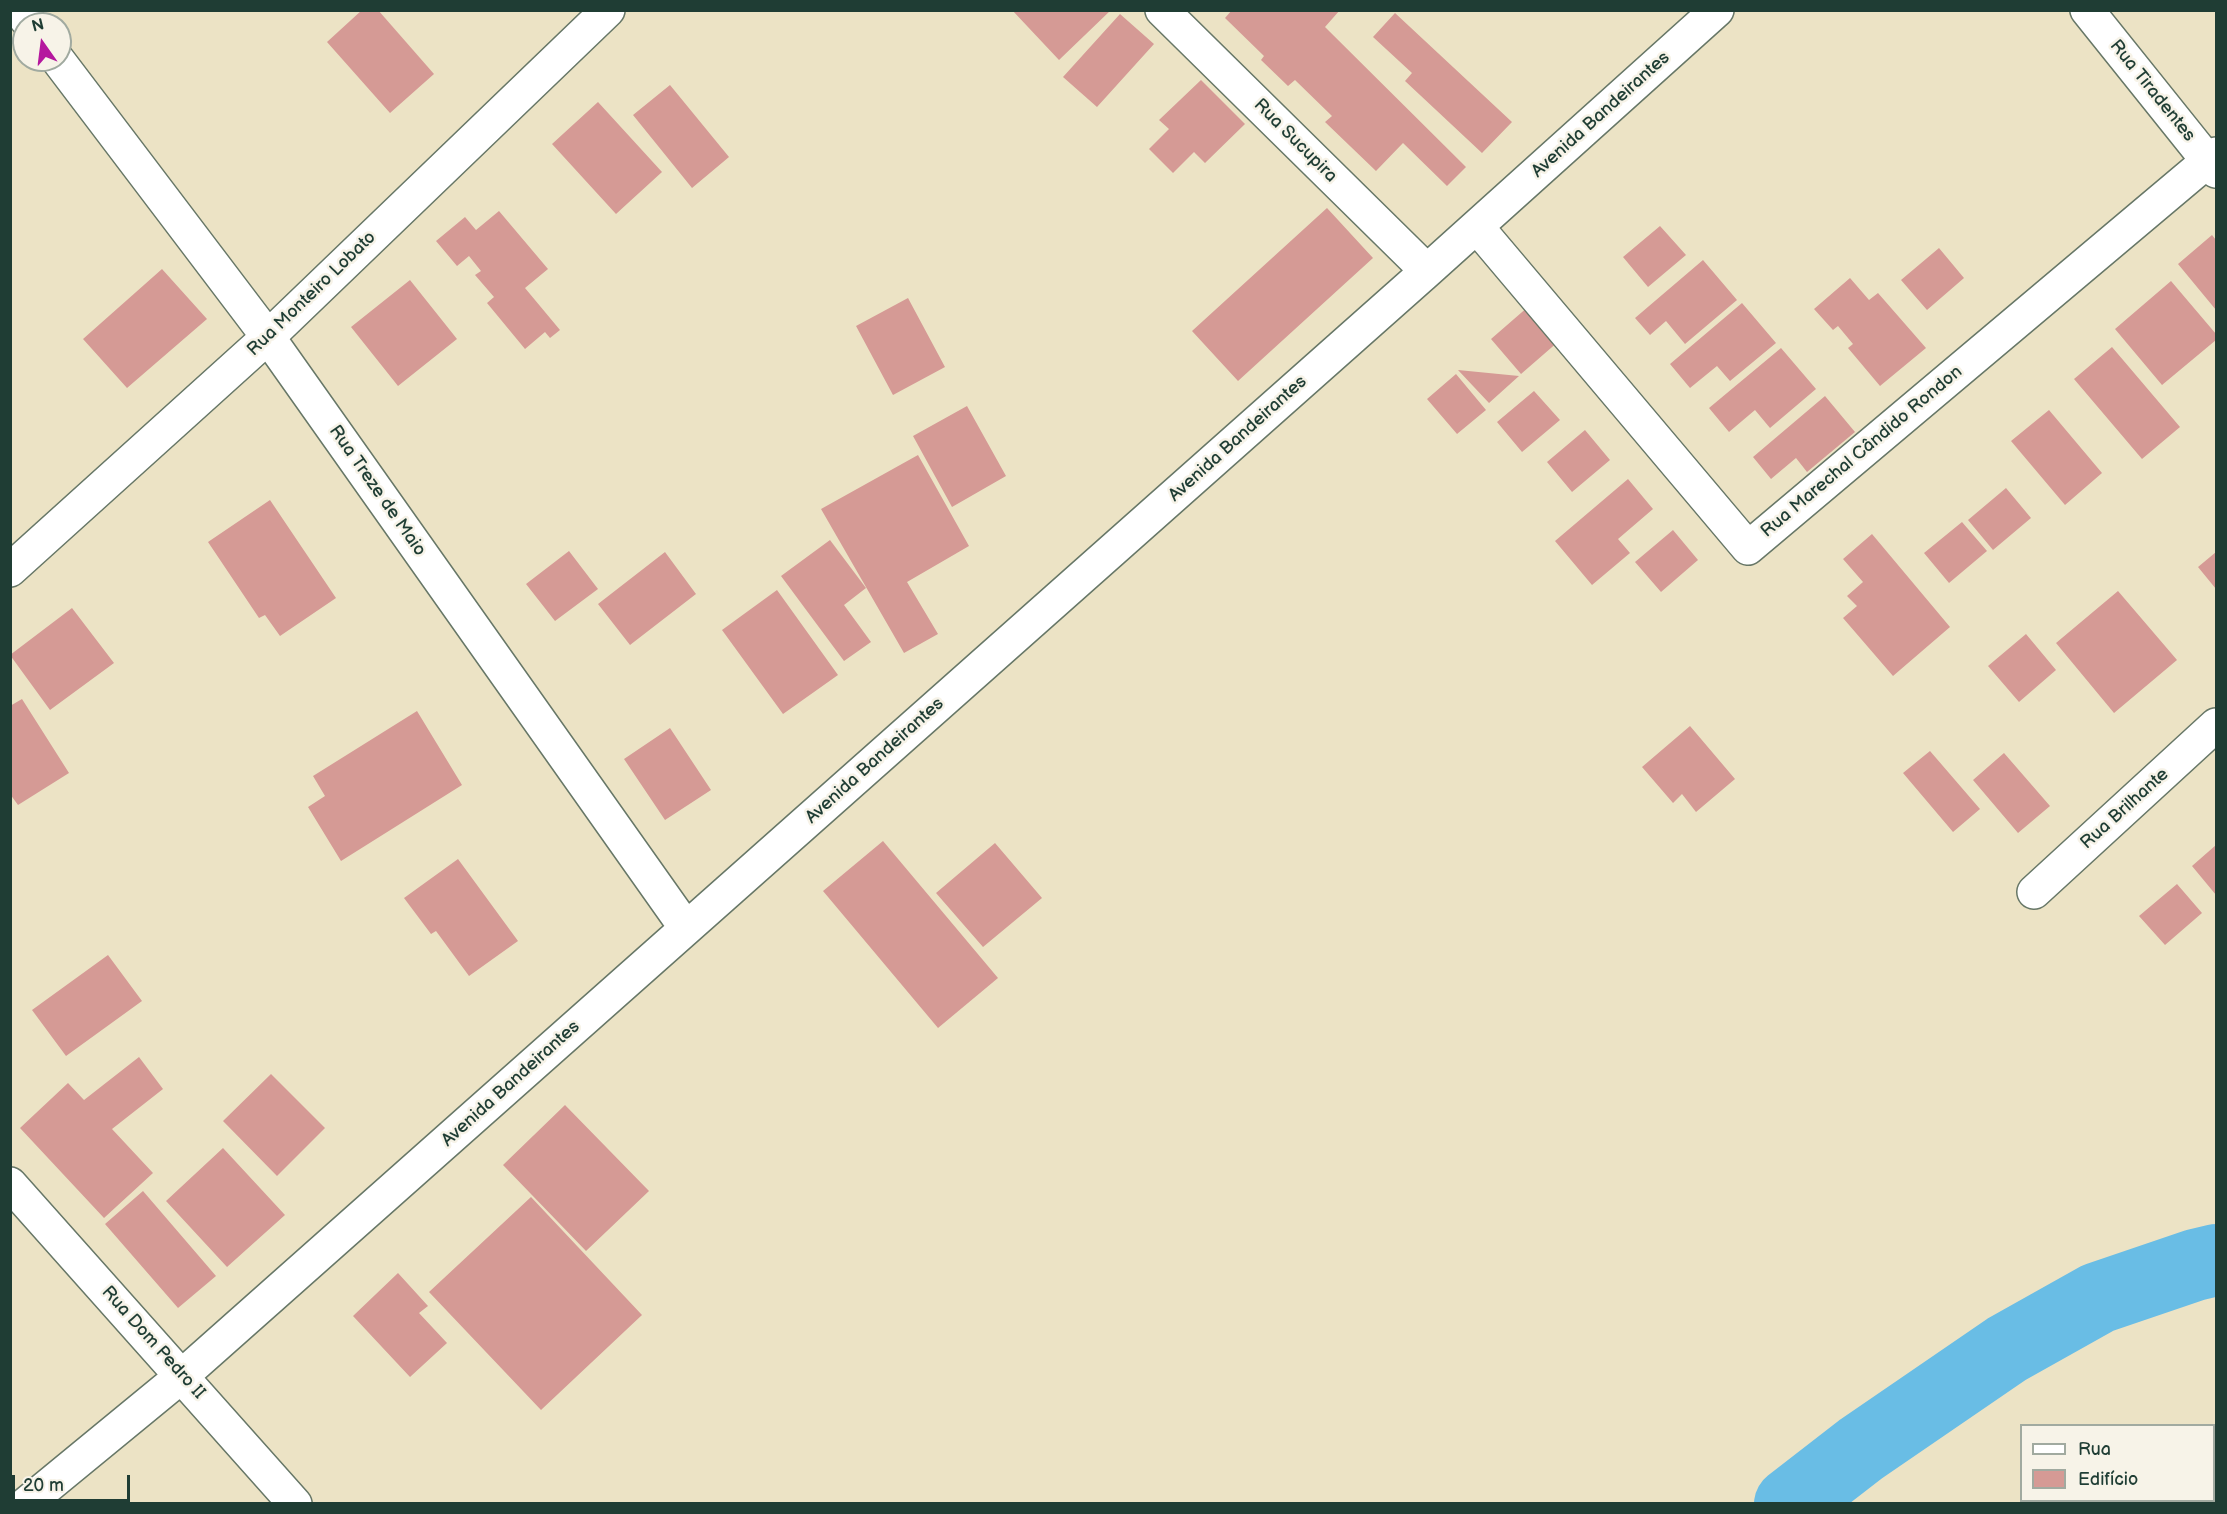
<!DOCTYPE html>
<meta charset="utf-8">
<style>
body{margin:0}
#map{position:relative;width:2227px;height:1514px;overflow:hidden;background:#ece3c5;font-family:"Balsamiq Sans",sans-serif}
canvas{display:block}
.frame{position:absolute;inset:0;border:12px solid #1f3d34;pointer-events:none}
.legend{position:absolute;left:2020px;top:1424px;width:195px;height:78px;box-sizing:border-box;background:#f7f3e8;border:2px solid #a1aaa0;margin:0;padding:8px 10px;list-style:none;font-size:18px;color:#1f3d34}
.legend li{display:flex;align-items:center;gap:12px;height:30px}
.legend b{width:30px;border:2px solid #a1aaa0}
.north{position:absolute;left:12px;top:12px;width:60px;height:60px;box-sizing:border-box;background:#f7f3e8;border:2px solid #a1aaa0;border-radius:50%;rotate:346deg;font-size:16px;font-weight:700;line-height:24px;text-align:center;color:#1f3d34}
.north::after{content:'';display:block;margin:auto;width:21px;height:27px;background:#b5179e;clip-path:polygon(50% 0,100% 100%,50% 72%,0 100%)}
.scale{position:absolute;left:12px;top:1475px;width:118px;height:27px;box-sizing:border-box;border:3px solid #1f3d34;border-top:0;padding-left:8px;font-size:18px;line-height:21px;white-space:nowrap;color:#1f3d34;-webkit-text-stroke:4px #f7f3e8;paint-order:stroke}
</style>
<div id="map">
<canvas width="2227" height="1514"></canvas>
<div class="frame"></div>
<ul class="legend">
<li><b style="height:8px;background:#fff"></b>Rua</li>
<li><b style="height:16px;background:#d59a95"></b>Edifício</li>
</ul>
<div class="north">N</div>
<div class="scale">20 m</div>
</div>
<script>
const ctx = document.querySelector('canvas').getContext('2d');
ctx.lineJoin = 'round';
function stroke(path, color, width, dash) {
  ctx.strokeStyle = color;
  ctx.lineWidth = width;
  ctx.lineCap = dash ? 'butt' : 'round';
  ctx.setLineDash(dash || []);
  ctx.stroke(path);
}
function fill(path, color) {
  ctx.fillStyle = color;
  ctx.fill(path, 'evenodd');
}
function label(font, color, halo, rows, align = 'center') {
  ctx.font = font + ' "Balsamiq Sans",sans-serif';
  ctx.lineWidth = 5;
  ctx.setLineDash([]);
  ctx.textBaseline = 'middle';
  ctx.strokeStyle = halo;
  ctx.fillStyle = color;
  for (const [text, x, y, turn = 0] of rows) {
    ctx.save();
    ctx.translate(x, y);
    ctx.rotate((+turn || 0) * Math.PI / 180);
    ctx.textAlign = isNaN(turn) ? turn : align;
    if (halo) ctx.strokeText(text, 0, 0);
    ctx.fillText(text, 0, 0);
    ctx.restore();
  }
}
stroke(new Path2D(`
 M1790 1504 1861 1449 2007 1349 2098 1298 2195 1265 2216 1260`), '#69bde5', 72);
fill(new Path2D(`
 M362 10H378L434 74 390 113 327 42Z
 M1012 10H1111L1059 60Z
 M1232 10H1340L1325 27 1466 167 1447 186 1403 143 1376 171 1325 122 1332 116 1295 80 1288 86 1261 60 1264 56 1225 18Z
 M1395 13 1512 122 1482 153 1405 81 1412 73 1373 37Z
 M1120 14 1154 44 1097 107 1063 77Z
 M1201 80 1245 124 1205 163 1194 152 1173 173 1149 149 1169 129 1159 120Z
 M670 85 729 157 692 188 633 115Z
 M598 102 662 172 616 214 552 144Z
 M1327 208 1373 258 1238 381 1192 331Z
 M499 211 548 269 525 288 560 330 550 338 545 332 525 349 487 303 494 297 475 275 481 271 469 256 457 266 436 241 465 217 476 230Z
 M1660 226 1686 255 1648 287 1623 257Z
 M2212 235 2216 240V310L2178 264Z
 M1939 248 1964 278 1927 310 1901 280Z
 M1703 260 1737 300 1685 344 1666 321 1650 335 1635 318Z
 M162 269 207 319 127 388 83 339Z
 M1850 278 1869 300 1878 293 1926 348 1880 386 1848 348 1853 344 1838 326 1833 330 1814 309Z
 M410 280 457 339 398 386 351 327Z
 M2171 281 2216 334V340L2162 385 2115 329Z
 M908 298 945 367 893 395 856 326Z
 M1742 303 1776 343 1730 381 1717 366 1690 388 1670 364Z
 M1529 306 1559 341 1521 374 1491 339Z
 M2112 347 2180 427 2142 459 2074 379Z
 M1781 348 1816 389 1770 428 1755 410 1729 432 1709 408Z
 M1458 370 1519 376 1489 403Z
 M1456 374 1486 410 1457 434 1427 399Z
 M1534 391 1560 420 1522 452 1497 422Z
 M1825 396 1855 432 1807 472 1796 458 1771 479 1753 457Z
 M967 406 1006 476 952 507 913 436Z
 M2049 410 2102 473 2065 505 2011 441Z
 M1585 430 1610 460 1572 492 1547 462Z
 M918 455 969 546 907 582 938 634 904 653 821 509Z
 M1628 479 1653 509 1618 539 1630 553 1592 585 1555 541Z
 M2006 488 2031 518 1993 550 1968 520Z
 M270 500 336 598 280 636 265 615 259 618 208 542Z
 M1962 522 1987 551 1949 583 1924 553Z
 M1673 530 1698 560 1661 592 1635 562Z
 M1872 534 1950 627 1893 676 1843 618 1857 606 1847 596 1863 582 1843 559Z
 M830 540 866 588 844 605 871 642 844 661 781 576Z
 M569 551 598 589 555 621 526 584Z
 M665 552 696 594 630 645 598 604Z
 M2216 552V589L2198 567Z
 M777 590 838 675 783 714 722 630Z
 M2118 591 2177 660 2114 713 2056 643Z
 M72 608 114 663 50 710 10 655Z
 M2026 634 2056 670 2019 702 1988 666Z
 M22 699 69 773 18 805 10 794V706Z
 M417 711 462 785 341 861 308 807 325 796 313 776Z
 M1690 726 1735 779 1696 812 1682 794 1673 803 1642 767Z
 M670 728 711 790 665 820 624 759Z
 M1930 751 1980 809 1953 832 1903 773Z
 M2004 753 2050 806 2018 833 1973 780Z
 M883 841 998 978 938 1028 823 891Z
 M995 843 1042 898 983 947 936 893Z
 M2216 845V895L2192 866Z
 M458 859 518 941 469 976 436 931 431 934 404 898Z
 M2177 884 2202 913 2165 945 2139 916Z
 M108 955 142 1001 66 1056 32 1010Z
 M139 1057 163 1089 112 1129 153 1173 104 1218 20 1128 68 1083 84 1100Z
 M271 1074 325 1128 277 1176 223 1121Z
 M565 1105 649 1191 586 1251 503 1165Z
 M223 1148 285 1215 227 1267 166 1201Z
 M143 1191 216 1276 178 1308 105 1224Z
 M531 1197 642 1315 541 1410 429 1292Z
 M398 1273 428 1306 419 1313 447 1343 410 1377 353 1316Z`), '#d59a95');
const minor = new Path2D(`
 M19 10 30 24
 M1162 10 1427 271
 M2087 10 2216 171
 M58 60 268 337 686 928
 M1477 227 1748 548 2216 154
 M10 570 268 337 608 10
 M2034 892 2216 725
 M10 1184 295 1504
 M26 1504 183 1375 1427 271 1717 10`);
stroke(minor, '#677767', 36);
stroke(minor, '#fff', 33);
label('18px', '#1f3d34', '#f7f3e8', [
 ["Rua Tiradentes",2152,91,51],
 ["Avenida Bandeirantes",1601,115,-42],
 ["Rua Sucupira",1295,141,45],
 ["Rua Monteiro Lobato",312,294,-44],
 ["Avenida Bandeirantes",1238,439,-42],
 ["Rua Marechal Cândido Rondon",1862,452,-40],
 ["Rua Treze de Maio",377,491,55],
 ["Avenida Bandeirantes",875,761,-42],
 ["Rua Brilhante",2125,809,-42],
 ["Avenida Bandeirantes",511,1084,-42],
 ["Rua Dom Pedro II",153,1343,48]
]);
</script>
